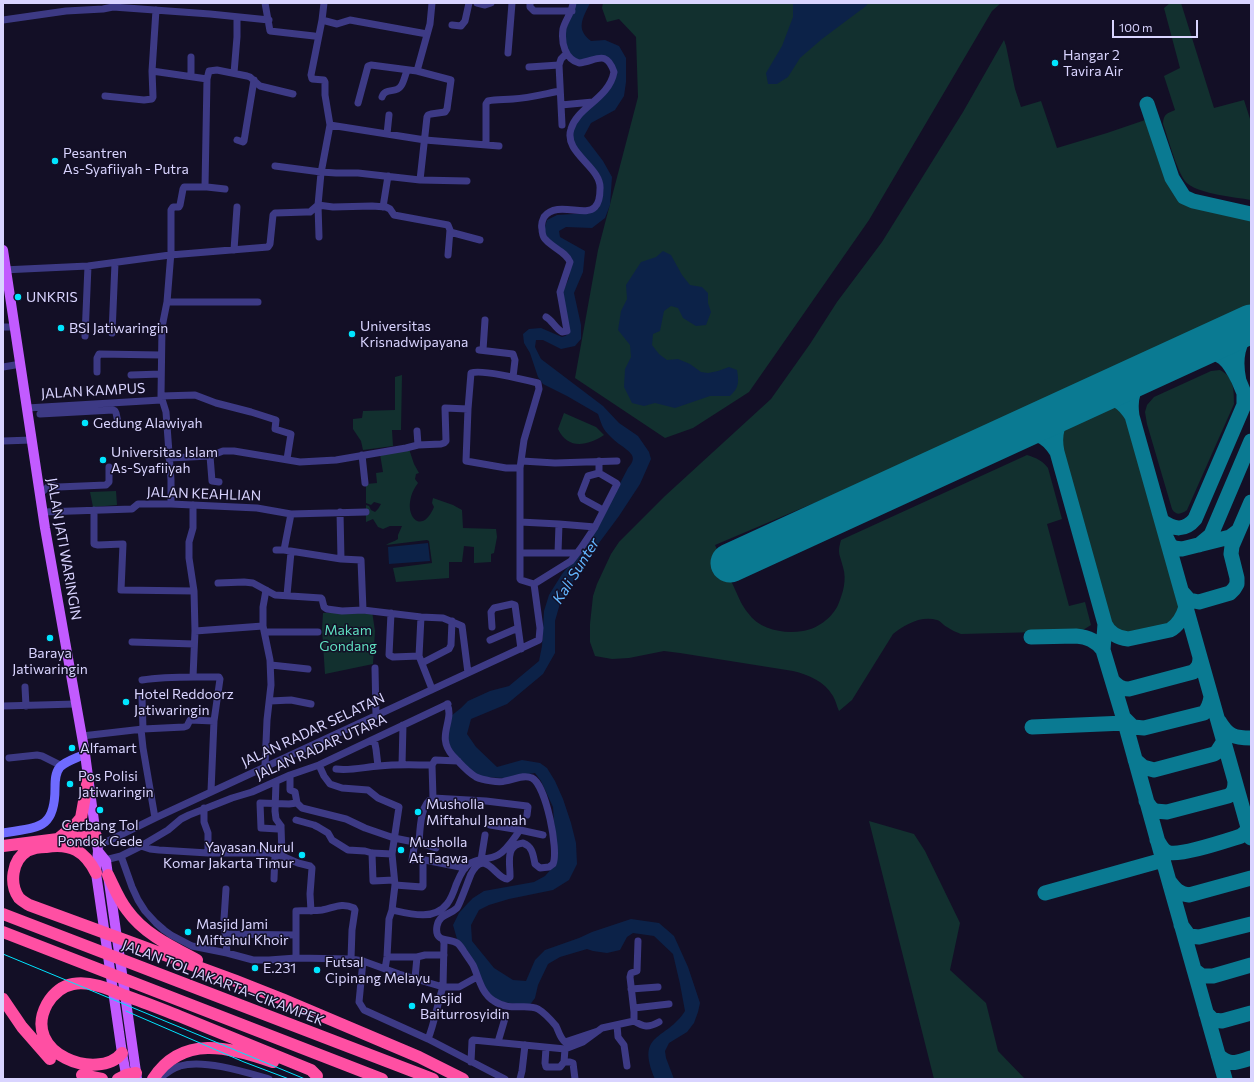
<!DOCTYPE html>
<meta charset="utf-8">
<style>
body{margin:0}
#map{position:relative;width:1254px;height:1082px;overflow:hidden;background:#130f26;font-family:Commissioner,sans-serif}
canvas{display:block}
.frame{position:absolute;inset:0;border:4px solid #d9d4ff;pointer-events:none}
.scale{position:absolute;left:1112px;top:20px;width:86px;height:18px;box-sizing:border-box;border:2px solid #d9d4ff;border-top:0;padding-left:5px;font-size:12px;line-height:14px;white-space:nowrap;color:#d9d4ff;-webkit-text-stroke:3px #130f26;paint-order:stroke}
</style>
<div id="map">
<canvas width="1254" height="1082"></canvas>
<div class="frame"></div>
<div class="scale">100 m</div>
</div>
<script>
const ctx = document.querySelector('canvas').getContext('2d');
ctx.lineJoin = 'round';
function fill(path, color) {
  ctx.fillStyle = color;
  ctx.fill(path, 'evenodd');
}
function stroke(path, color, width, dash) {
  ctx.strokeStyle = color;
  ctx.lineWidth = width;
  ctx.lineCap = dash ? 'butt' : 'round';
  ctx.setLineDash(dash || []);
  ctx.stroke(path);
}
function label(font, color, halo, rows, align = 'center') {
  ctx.font = font + ' Commissioner,sans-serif';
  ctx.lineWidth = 3;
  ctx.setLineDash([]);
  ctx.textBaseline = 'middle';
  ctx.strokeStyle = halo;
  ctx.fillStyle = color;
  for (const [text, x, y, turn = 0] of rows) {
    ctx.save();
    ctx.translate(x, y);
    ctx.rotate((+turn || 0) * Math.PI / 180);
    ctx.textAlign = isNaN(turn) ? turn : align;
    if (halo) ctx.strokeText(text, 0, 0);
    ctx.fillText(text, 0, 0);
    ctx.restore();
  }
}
fill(new Path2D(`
 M603 3H1001L992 11 869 220 749 392 693 428 665 438 575 378 598 250 638 97 636 37 619 19 607 22 602 8Z
 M1170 3H1181L1214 108 1244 100 1251 122V200C1234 197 1201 194 1188 184 1178 177 1168 137 1163 124 1164 113 1167 114 1175 110L1164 76 1180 68 1164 8Z
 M1004 40 1006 46 1015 89 1021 107 1041 101 1057 148 1107 133 1151 118 1154 125 1165 158 1178 190 1184 197 1193 201 1251 213V318L715 545C721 558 727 570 732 583 737 593 741 605 748 613 760 630 783 634 803 631 817 629 832 618 838 605 843 593 847 580 843 567 840 554 837 554 841 540L1027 455C1036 458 1042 460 1048 468L1062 519 1047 524 1069 606 1085 602 1091 625 1083 630 1079 631 961 634C956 632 951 630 947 627 943 625 941 621 937 620 921 615 904 625 893 634L852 700 839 711C837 707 836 701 833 696 824 681 809 675 793 671L680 653 664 651 629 658 612 659 595 656 590 642V624L593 596 597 584 611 554 619 542 665 496 771 399 810 344 837 302 882 242 963 112Z
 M1220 370C1234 377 1234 390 1234 404L1187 510C1182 514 1176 516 1172 509L1147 424 1145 412 1147 405 1154 397 1211 371Z
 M402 375 401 430H392L393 446 363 450 361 441 353 429V419L362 418 363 411 395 410V377Z
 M1097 395C1115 398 1122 400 1132 416L1186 607C1183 617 1179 625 1170 630L1128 639C1120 638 1112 635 1107 629L1055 444C1055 432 1059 417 1068 409 1072 404 1090 398 1097 395Z
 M564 413 596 427 604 435C587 446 568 450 558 429Z
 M409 449 414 464 419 473 416 474 415 479 418 483C415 487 412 492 411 497 405 519 423 534 434 507L432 503 433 498 453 505 462 510 463 528 496 529 497 537 494 553 491 554V562L474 563V547L464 546 462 562H449V578L396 582 393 568 432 563 429 541 427 540 386 545C390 542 394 542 398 539V535L402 526H390L383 529 378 527 373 519 366 522V505L369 506 371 510 375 512 378 509 381 504 374 502 371 505 366 503V484L377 483 376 473 383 472 380 454Z
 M116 491 117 505 93 507 90 492Z
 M372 611 375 631 373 664 325 674 322 629 323 613Z
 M869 821 914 834 925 851 960 923 950 970 986 1003 998 1051 1025 1079H934Z`), '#12302f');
fill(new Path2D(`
 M573 3H590C583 18 575 29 591 41L605 40 619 46 626 58V82L624 96 615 110 591 123 584 136 603 161 612 177 610 205 605 218 592 228 566 227 559 231 560 237 585 251 583 272 574 293 581 325V339L575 346 561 349 543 340H536L535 347 541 359 603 406 619 423 638 436 649 452 651 459 640 484 619 516 593 551 561 600 555 621V653L543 674 507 704 471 719 467 734 476 747 497 767 522 760 540 763 547 768 555 781 563 799 571 823 576 843 577 864 569 880 553 890 509 899 489 905 479 910 471 925 472 941 494 968 513 980 526 981 535 960 545 950 579 938 592 932 631 919 659 923 674 936 688 967 700 1003 698 1012 694 1023 687 1032 669 1043 665 1051 666 1058 674 1079H655C635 1032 666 1041 685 1011L680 984 673 954 654 936 633 933 627 937 620 950 607 953 593 951 587 949 560 957 548 964 538 985 535 998 529 1006 496 1001 487 993 467 950 457 939 453 925 459 913 468 903 473 898 484 891 534 882 545 876 554 866 555 835 553 807 541 781 535 773 505 778 477 777 452 753 446 734 451 716 461 708 468 701 490 691 509 686 539 661 542 646 544 611 549 595 562 574 583 549 602 518 628 468C638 457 631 453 622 446 617 443 612 438 608 434 602 428 601 422 598 414L567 396 543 384 538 377 530 353 524 343 523 334 529 329 541 328 562 337 565 336 570 333 561 296 569 278 571 263 543 233 547 220 557 215 573 214H587L599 208 601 182 573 145 571 128 613 77 607 60 574 61 563 42Z
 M793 3H868L866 6 822 39 800 58 788 77 777 84H768L766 73 782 46 793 17Z
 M663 251 671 255 682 275 690 285 702 287 708 293V303L711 312 706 325 696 326 683 318 678 308 671 306 664 311 660 331 653 334 652 345 659 354 667 360 678 359 690 364 701 372 708 373 718 371 729 367 737 370C739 382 739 388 730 396H710L675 408 655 403 644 406 632 403 624 387 625 369 631 357 630 345 618 330 621 311 627 299 626 285 641 262 656 257Z
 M428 543 430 561 389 564 388 547Z`), '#0c2248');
stroke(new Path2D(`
 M1147 104 1172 178 1184 197 1193 201 1251 214
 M1198 349C1223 354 1227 357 1239 381 1234 358 1238 343 1251 325
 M1097 395C1115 398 1122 400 1132 416 1129 396 1134 388 1146 372
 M1132 416 1251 838
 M1013 433C1035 432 1045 433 1057 452 1053 433 1058 423 1068 408
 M1057 452 1105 624 1103 650 1125 723 1163 860 1225 1079
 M1162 521C1174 530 1185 531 1195 519L1244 405V393L1239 381
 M1167 539 1170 545 1174 548 1182 549 1230 537 1238 531
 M1199 545 1211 535 1251 441
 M1182 592 1189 600 1199 602 1230 593 1234 589 1237 584V578L1231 554 1232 546 1251 502
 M1105 624C1109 633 1118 638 1128 639L1170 630C1179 625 1183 617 1186 607
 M1031 637 1076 636C1087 637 1096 640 1103 650
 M1112 680C1117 686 1121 689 1129 689L1193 672C1199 667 1200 664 1200 657
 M1123 717 1133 727 1144 728 1204 713C1209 708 1210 703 1211 697
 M1219 721C1228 736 1234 738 1251 738
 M1032 727 1125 723
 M1135 760 1143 767 1154 770 1214 754 1217 752 1224 741
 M1146 801 1151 808 1155 811 1167 812 1228 796C1234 793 1235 788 1235 781
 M1157 840C1160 844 1162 850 1167 852 1178 857 1228 840 1241 836L1247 831 1248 826
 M1169 881C1175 889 1179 894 1189 895L1251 878
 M1045 893 1163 860
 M1181 925 1189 936 1199 937 1251 924
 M1194 970 1202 976H1213L1251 965
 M1206 1013 1213 1020 1222 1021 1251 1013
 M1218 1055C1230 1067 1237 1062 1251 1058`), '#0a7a92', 15);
stroke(new Path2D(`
 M730 563 1251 324`), '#0a7a92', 39);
stroke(new Path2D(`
 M265 3 270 31 314 36
 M477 3 485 5 491 3
 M530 3V7L534 11H572
 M3 20 66 11 103 9 113 7 210 14 269 20
 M322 20 337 24 350 20 427 34
 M452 25 461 26 465 21 469 3
 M508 53 512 3
 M529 67 559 65
 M152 71 207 79
 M417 71 430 24 432 3
 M234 73 237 37V17
 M191 76V57
 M105 96 144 100 152 99 153 97 152 71 156 10
 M382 97C385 87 396 94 401 86 404 82 405 75 407 71
 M358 103 368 66 371 65 417 71 451 80 447 109 445 112 431 114 428 115 427 117 420 180
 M561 105 593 102
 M330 125 425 140 499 146
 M562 125 559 65 561 59 566 54
 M387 134 389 115
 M237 140 243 142 244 141 254 80
 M486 145V104L488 101C497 99 505 100 513 99 529 98 544 94 560 91
 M275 166 321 172 336 173H358L420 180 467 181
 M205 187 207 79 209 71 217 70 247 76 250 77 260 86 293 94
 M318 205 333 207 372 206 386 207 390 209 394 215 448 225 450 230 448 255
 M383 207 388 176
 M450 232 480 240
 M319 237 318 205 321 173 330 125 325 95V82L324 80 312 79 311 75 322 20 324 3
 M234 250 237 207
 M3 270 88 266 170 255 268 247 270 244 273 215 275 213 306 212H310L318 205
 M167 302H258
 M546 317C552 320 555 328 562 332L567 331 560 292 570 262C566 252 553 248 546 240 543 238 542 232 542 229 541 225 542 221 544 217 557 200 585 218 595 207 599 203 600 194 600 189 602 167 563 153 571 129 577 107 609 99 614 72 606 48 595 62 579 63 565 59 561 43 563 29 565 20 572 13 573 3
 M3 327H15
 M112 333 115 263
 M85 336 88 266
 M479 350 513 354 515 360 513 377
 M483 350 485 320
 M3 367 21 364
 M97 372V358L99 354 161 355
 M131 375 161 374
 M161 396 195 395 216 403 251 412 276 420 275 429 291 434 287 459
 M27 408 161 400
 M40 414 113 410 115 411 116 413 118 422
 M417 431 418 445
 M3 441 32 440
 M362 455 365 483
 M210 456 212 481 219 482
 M169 458 210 456 223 451H234L300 462 336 460 406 448 418 445 441 444 444 443 446 441 445 408 468 409
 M522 461 555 463 617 461
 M599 461V473L588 476 581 494 583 499 603 510
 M520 468H506L466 461 468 409 471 373C481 369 526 380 538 383L539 389 524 440 520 468V579L521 580 534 584 571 561 581 548 595 527 617 484 616 483 599 473
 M40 494 50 485 58 487 106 485 109 482V467
 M171 504V480L166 412 161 396 162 327 167 302 171 252V210L173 207H179L180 205 183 189 184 187H207L225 189
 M193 505V528L189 542V558L194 591 195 631 193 677
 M94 510V544L98 545 123 544 121 590 194 591
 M43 512 132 509 138 504H171L257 508 291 514 366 512
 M340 512 341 559
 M520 522 559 524 595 527
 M276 550H284L341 559 361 560 363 610 421 617 443 618 462 626 468 673
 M284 550 291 514
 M520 553H558L559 524
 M558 553H577
 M218 583 244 582 253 583 275 595 321 598 322 599 324 607 327 609 342 611 363 610
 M287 595 291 552
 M391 613 389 655 393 657 419 656
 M421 617 419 656 432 689
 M492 627 491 612 494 608 512 604 515 605 521 649
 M195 631 263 626
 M265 632H318
 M490 640 518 628
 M132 642 194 644
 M422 663 449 649 451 645 452 621
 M271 665 308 669
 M375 668 376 716
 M142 680C166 676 190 677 215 677H219L220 679 214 721 211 791
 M25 687 26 706
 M142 697 143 729
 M270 701 291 700 311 704
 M447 704C455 721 435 736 453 756 460 763 467 772 476 777 482 780 499 783 505 781 514 780 523 774 532 778 546 785 559 851 553 864L549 867 540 868 535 864C533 855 533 847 523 843 505 845 510 863 510 875V877L507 879C496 879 485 847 471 874 468 881 460 904 457 908 450 915 439 914 437 926 434 943 449 938 457 943 459 944 461 947 463 950 466 955 470 960 473 965 479 978 481 993 494 1001 510 1012 527 1003 538 1009 545 1013 551 1020 556 1026 559 1032 560 1038 565 1042L598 1031
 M3 706 76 704
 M141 729 143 748 155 818
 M82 736 143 729 184 727 187 726 190 720 214 721
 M374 739 376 749 378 766
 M9 758 37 755 42 756 62 766
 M319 765 324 776 330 784 342 788 368 790 378 798 399 807 392 854 395 885 392 910 389 919 387 957 385 969
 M402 765 403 725
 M432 765 433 798
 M265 766 267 720 271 685 270 660 263 626V607L266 590
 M336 769C350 771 365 767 379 766 397 764 415 765 432 765L435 760 458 761
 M290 775V790L295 792 297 803 302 808 346 819 365 828 394 838 419 843 436 848
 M276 782 275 811 276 819 281 826 282 856
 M204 808V822L208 833V853
 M296 820 314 825 318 827 328 833 332 840 348 850 365 851 372 853 392 854
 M490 825 520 830 543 835
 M281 826 280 828 278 829 261 828 260 803 289 804 297 803
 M419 843C420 831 420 803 433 798L486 801 527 806 528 807 527 815
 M98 846 155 818 539 640 540 628 534 584
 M141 846 150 849 159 850 208 853H270L282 856 298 863 310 866 312 868 310 894 311 911
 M372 853 373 881 394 880
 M121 856 132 887 138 900 145 911 156 923 164 930 171 935 192 946 227 953 253 960H269L296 958 351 959 363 961 399 974 443 987H459L477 977
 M412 860 415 842
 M481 860 485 835
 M101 861 121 856 141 846 168 830 181 819 189 815 232 798 252 792 290 775 319 765 448 704
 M274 879 275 854
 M395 885 422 887 423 886V862L425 860 465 868
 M226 889 224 919 227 953
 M392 910C410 914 434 921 447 904 451 899 454 891 456 885 459 878 462 869 469 864 477 858 489 860 498 855 507 850 514 838 520 830
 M225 934 296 935
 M387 957H417L425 955H444
 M296 958V911C305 910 314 911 322 910 334 908 341 902 354 908L355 910 352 930 351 959
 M363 961 359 1002 364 1010 428 1039 505 1079
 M415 978 417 957
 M443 987 444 943 443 940
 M631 989 658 987
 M634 1008 669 1004
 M634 1021V1012L630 977 631 973 637 971 638 941
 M617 1025 618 1037 624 1045 627 1066
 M428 1039C435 1022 437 1004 443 987
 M498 1042 506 1015
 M546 1048 545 1063 546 1067H560L564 1062
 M471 1062 472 1041 473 1040 565 1049
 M159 1079C166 1073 172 1068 180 1066 204 1059 245 1072 269 1079
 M520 1079 522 1071 525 1045
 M575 1079 573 1063 570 1062H564L565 1049 583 1042 602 1028 634 1021C644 1027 648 1028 659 1022`), '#3d3a85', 7);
stroke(new Path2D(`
 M3 833C38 827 55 830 55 788 55 781 55 773 60 767 66 761 77 758 85 754`), '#6f6bff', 9);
stroke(new Path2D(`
 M3 250 45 528 85 754 98 851 96 873 122 1053 127 1079
 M98 851 106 861 108 875 137 1079`), '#c25bff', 10);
stroke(new Path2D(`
 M58 839 75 825 81 818 88 779
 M3 846 58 839H64L96 836
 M96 873C85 851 71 843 46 847 40 847 33 848 27 851 12 860 9 884 19 898 22 901 26 903 29 905L236 981 282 999 419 1057 463 1079
 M108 875C114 887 119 900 127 910 144 934 172 947 197 960
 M3 914 433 1079
 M3 932 382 1079
 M3 999 22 1027 50 1059
 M122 1053C99 1082 20 1054 47 1004 53 994 62 986 73 984 91 981 109 989 126 996 144 1002 161 1009 179 1016 223 1034 267 1052 311 1070L317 1076
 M82 1075 102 1079
 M118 1079 126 1075 136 1073
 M153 1079C182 1034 230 1047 273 1062`), '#ff4fa3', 12);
stroke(new Path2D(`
 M3 954 305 1079
 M126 1011 244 1062 289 1079`), '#00e5ff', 1);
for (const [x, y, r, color] of [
 [1055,63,4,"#00e5ff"],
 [55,161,4,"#00e5ff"],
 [18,297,4,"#00e5ff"],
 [61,328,4,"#00e5ff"],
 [352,334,4,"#00e5ff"],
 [85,423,4,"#00e5ff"],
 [103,460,4,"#00e5ff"],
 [50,638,4,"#00e5ff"],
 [126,702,4,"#00e5ff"],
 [72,748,4,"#00e5ff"],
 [70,784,4,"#00e5ff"],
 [100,810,4,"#00e5ff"],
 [418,812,4,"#00e5ff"],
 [401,850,4,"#00e5ff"],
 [302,855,4,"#00e5ff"],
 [188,932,4,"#00e5ff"],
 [255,968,4,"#00e5ff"],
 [317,970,4,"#00e5ff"],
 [412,1006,4,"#00e5ff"]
]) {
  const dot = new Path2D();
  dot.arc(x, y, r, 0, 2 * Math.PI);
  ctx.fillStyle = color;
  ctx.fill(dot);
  stroke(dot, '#130f26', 1.5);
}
label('14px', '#d9d4ff', '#130f26', [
 ["Hangar 2",1063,55],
 ["Tavira Air",1063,71],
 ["Pesantren",63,153],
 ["As-Syafiiyah - Putra",63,169],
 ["UNKRIS",26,297],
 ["Universitas",360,326],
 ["Krisnadwipayana",360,342],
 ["BSI Jatiwaringin",69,328],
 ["Gedung Alawiyah",93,423],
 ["Universitas Islam",111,452],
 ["As-Syafiiyah",111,468],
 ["Baraya",50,653,"center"],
 ["Jatiwaringin",50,669,"center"],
 ["Hotel Reddoorz",134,694],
 ["Jatiwaringin",134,710],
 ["Alfamart",80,748],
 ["Pos Polisi",78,776],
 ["Jatiwaringin",78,792],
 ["Musholla",426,804],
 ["Miftahul Jannah",426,820],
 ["Gerbang Tol",100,825,"center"],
 ["Pondok Gede",100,841,"center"],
 ["Musholla",409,842],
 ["At Taqwa",409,858],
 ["Yayasan Nurul",294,847,"right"],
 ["Komar Jakarta Timur",294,863,"right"],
 ["Masjid Jami",196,924],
 ["Miftahul Khoir",196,940],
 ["Futsal",325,962],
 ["Cipinang Melayu",325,978],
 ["E.231",263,968],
 ["Masjid",420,998],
 ["Baiturrosyidin",420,1014]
], 'left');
label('14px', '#d9d4ff', '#130f26', [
 ["JALAN KAMPUS",93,391,-3],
 ["JALAN KEAHLIAN",204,494,2],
 ["JALAN JATI WARINGIN",64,549,80],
 ["JALAN RADAR SELATAN",313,730,-25],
 ["JALAN RADAR UTARA",321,747,-24],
 ["JALAN TOL JAKARTA–CIKAMPEK",223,983,21]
]);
label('14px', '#5fe0c0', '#130f26', [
 ["Makam",348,630],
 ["Gondang",348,646]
]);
label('italic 15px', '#62b6ff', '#130f26', [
 ["Kali Sunter",576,571,-58]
]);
</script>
